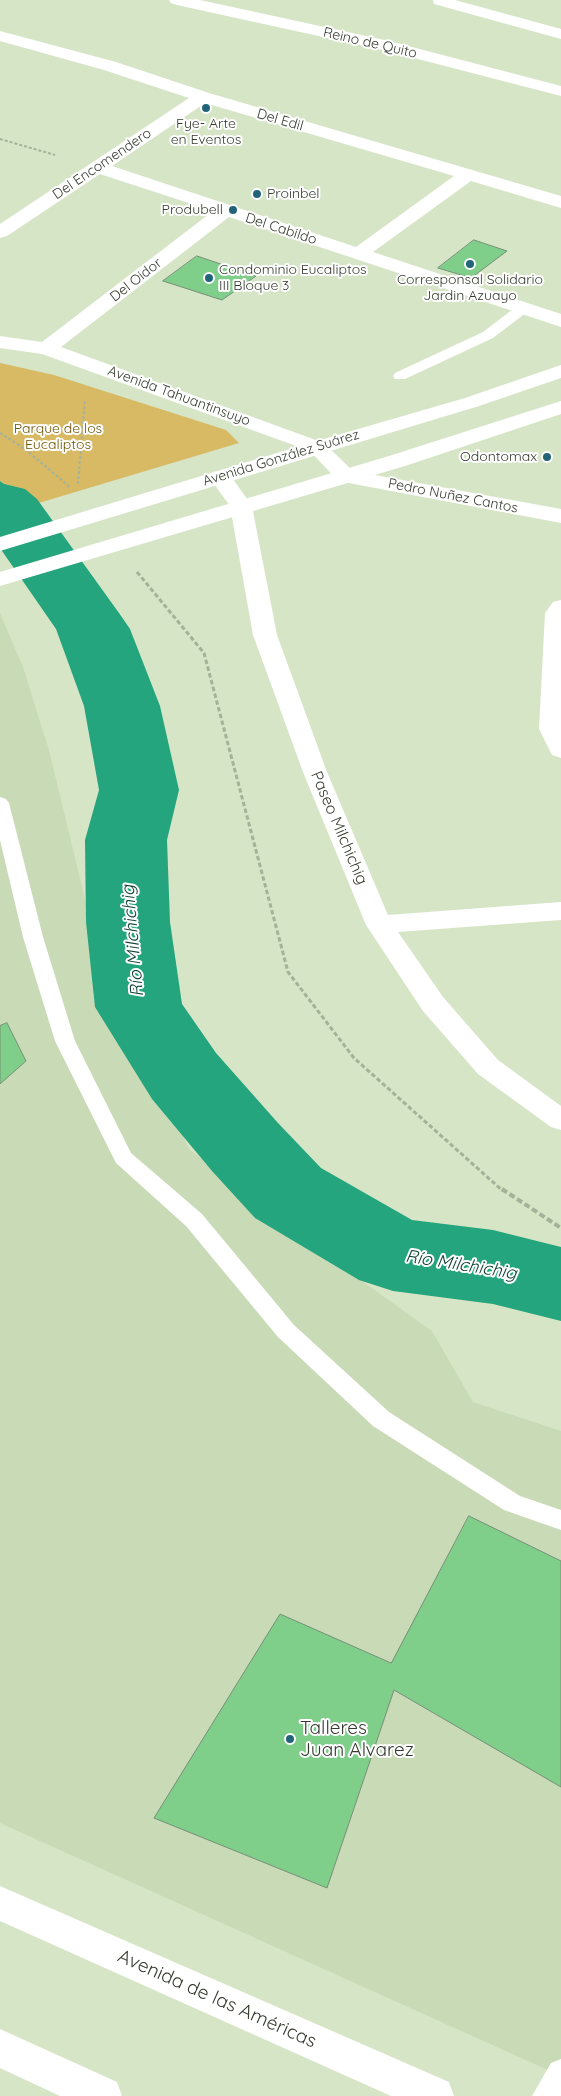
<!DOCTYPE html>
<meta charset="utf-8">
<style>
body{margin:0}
canvas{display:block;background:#d6e5c6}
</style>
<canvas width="561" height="2096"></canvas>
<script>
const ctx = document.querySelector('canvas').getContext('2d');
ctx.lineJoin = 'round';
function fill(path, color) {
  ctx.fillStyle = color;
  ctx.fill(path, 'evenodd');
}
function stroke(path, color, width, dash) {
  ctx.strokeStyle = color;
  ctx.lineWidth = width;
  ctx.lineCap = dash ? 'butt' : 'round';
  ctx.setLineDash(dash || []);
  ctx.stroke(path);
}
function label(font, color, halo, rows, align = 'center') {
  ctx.font = font + ' Quicksand,sans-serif';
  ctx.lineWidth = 4;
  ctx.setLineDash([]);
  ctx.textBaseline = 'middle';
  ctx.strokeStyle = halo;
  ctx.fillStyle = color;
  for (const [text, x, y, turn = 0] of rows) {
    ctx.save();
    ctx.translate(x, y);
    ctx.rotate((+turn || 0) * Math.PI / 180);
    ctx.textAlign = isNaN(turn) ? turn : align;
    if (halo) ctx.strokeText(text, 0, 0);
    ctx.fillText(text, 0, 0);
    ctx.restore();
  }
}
fill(new Path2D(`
 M0 613 23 667 49 750 99 957 189 1149 317 1249 432 1331 473 1402 561 1431V2076L0 1823Z`), '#c9dbb6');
fill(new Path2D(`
 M0 363 54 375 226 430 239 443 32 505 0 481Z`), '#d8ba64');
fill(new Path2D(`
 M0 481 32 505 0 517Z`), '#24a57d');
fill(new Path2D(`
 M0 483 25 489 37 499 119 613 130 629 160 706 179 790 167 840 170 922 182 1004 216 1053 278 1123 321 1168 412 1220 493 1230 561 1247V1321L493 1304 393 1291 359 1280 255 1218 212 1171 152 1099 95 1007 86 922 85 840 99 790 84 706 56 629 0 548Z`), '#24a57d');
const building = new Path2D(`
 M474 240 507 251 471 278 438 268Z
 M197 256 256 276 222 300 163 281Z
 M7 1023 26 1061 0 1084V1026Z
 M469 1516 561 1561V1787L394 1690 327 1888 154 1818 280 1614 391 1663Z`);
fill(building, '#7fce89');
stroke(building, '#779079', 1);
stroke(new Path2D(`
 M0 139 55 155
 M0 433 25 449 71 488
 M78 484 85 399`), '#a5b198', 2, [3, 2]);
stroke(new Path2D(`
 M137 572 204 653 288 972 354 1058 503 1191`), '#a5b198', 3, [4.5, 2.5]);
stroke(new Path2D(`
 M502 1189 561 1228`), '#a5b198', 4, [6, 3]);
fill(new Path2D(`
 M522 305 527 306 529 309 527 312 493 338 405 379H395L393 376 395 373 483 332 517 306Z
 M0 797 6 799 9 803 43 937 75 1041 131 1153 202 1214 294 1325 389 1412 520 1496 561 1510V1530L504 1510 373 1426 278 1337 186 1226 116 1163 55 1041 23 937 0 840Z
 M561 2059V2096H532L551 2063Z`), '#fff');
fill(new Path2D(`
 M169 0H200L389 41 561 86V96L387 51 177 5 171 3Z
 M433 0H455L561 29V39L434 4Z
 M0 31 116 62 209 93 561 196V208L471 181 373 252 561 314V327L229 217 61 347 324 443 353 471 561 509V523L338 481 310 451 42 354 0 348V336L42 342 213 211 100 174 7 236 0 238V224L189 98 104 70 0 41ZM205 103 454 176 356 247 112 166Z
 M220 471 228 472 252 506 277 635 327 772 388 915 561 902V920L398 932 443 997 498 1060 561 1106V1130L551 1127 478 1074 423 1011 366 925 303 772 253 635 230 506 209 477 212 472Z
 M561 600V758L552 755 539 729 545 613 553 602Z`), '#fff');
fill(new Path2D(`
 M561 365V378L479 406 0 551V537L310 443 465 398Z
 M561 401V414L405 466 0 586V572L389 456Z`), '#fff');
fill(new Path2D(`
 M0 1886 449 2082 454 2096H391L0 1921Z
 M0 2029 117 2082 122 2096H60L0 2068Z`), '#fff');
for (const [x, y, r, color] of [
 [206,108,5,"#226378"],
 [257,194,5,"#226378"],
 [233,210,5,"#226378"],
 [470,264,5,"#226378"],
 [209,278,5,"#226378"],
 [547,457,5,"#226378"],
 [290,1739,5,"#226378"]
]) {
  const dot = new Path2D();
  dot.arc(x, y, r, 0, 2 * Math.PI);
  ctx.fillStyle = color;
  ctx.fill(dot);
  stroke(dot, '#fff', 2);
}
label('14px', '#353a2e', '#fff', [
 ["Reino de Quito",370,43,13],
 ["Del Edil",280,120,16],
 ["Del Encomendero",102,164,-34],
 ["Del Cabildo",281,229,18],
 ["Del Oidor",136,280,-38],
 ["Avenida Tahuantinsuyo",179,396,20],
 ["Avenida González Suárez",281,458,-17],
 ["Pedro Nuñez Cantos",453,496,11]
]);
label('14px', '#353a2e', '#fff', [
 ["Fye- Arte",206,124],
 ["en Eventos",206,140],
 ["Proinbel",267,194,"left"],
 ["Produbell",223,210,"right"],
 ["Condominio Eucaliptos",219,270,"left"],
 ["III Bloque 3",219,286,"left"],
 ["Corresponsal Solidario",470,280],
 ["Jardin Azuayo",470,296],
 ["Odontomax",537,457,"right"]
]);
label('14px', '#6b5402', '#fff', [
 ["Parque de los",58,429],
 ["Eucaliptos",58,445]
]);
label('16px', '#353a2e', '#fff', [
 ["Paseo Milchichig",339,828,67]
]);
label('italic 18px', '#114432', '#fff', [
 ["Río Milchichig",133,941,-95],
 ["Río Milchichig",461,1265,9]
]);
label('19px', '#353a2e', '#fff', [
 ["Talleres",300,1728],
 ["Juan Alvarez",300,1750]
], 'left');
label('19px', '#353a2e', '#fff', [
 ["Avenida de las Américas",217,1999,24]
]);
</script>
